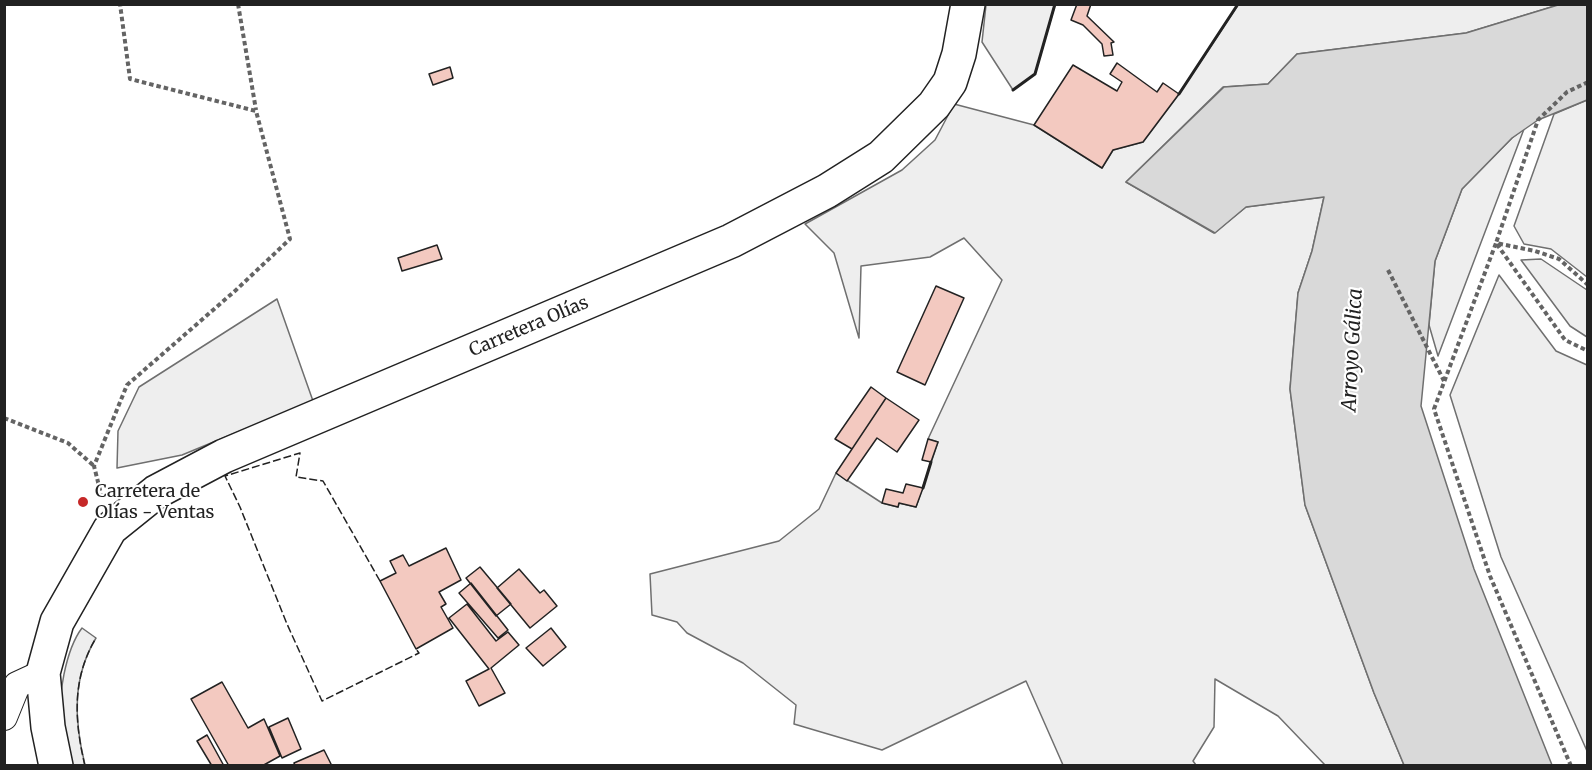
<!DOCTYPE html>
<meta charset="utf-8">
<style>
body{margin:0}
#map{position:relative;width:1592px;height:770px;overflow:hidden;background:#fff;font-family:Merriweather,serif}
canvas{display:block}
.frame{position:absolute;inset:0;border:6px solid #222;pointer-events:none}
</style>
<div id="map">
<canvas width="1592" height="770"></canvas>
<div class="frame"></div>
</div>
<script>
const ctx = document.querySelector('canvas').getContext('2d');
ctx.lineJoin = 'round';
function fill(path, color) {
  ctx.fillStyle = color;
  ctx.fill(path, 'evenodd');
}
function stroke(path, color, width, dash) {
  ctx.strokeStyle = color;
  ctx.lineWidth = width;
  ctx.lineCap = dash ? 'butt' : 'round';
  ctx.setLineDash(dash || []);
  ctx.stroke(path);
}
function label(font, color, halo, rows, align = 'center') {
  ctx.font = font + ' Merriweather,serif';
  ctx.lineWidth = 4.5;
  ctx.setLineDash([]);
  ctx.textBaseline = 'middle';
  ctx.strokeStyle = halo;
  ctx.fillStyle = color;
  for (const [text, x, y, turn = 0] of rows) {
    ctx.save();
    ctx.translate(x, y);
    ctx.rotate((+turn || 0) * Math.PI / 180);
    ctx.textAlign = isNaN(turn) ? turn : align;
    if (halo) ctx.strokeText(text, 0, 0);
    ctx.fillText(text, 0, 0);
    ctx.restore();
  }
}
const green = new Path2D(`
 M986 5H1055L1035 74 1013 90 982 42Z
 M1238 5H1558L1466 33 1297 54 1268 84 1223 87 1126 182 1214 233 1246 207 1324 197 1312 251 1298 293 1290 389 1305 505 1374 693 1404 765H1325L1278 716 1215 679 1214 727 1193 761 1196 765H1063L1026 681 882 750 794 724 796 705 743 663 687 633 677 622 652 615 650 574 779 541 819 509 836 473 882 503 898 507 899 503 916 507 938 442 928 439 1002 280 964 238 930 257 861 266 859 338 834 253 805 224 902 170 935 140 954 104 1034 125 1102 168 1113 150 1143 142 1179 94Z
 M1587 100V277L1551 249 1524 244 1514 226 1554 114Z
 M1524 129 1438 356 1429 325 1435 261 1462 189 1512 138Z
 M1541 259 1587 290V337L1570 326 1521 260Z
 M1499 275 1556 351 1587 365V751L1501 557 1450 395Z
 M277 299 313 401 182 455 117 468 118 431 139 387Z
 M82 628 96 638C72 678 74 720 85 765H71C68 752 63 738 61 724 57 698 66 649 82 628Z`);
fill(green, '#eee');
stroke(green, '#6f6f6f', 1.5);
const water = new Path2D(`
 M1558 5H1587V100L1538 120 1512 138 1462 189 1435 261 1421 406 1474 569 1552 765H1404L1374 693 1305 505 1290 389 1298 293 1312 251 1324 197 1246 207 1215 233 1126 182 1224 87 1268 84 1297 54 1466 33Z`);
fill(water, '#d9d9d9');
stroke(water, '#6f6f6f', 1.5);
const building = new Path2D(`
 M1077 4H1091L1087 16 1114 42 1111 43 1113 55 1104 56 1102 44 1083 25 1071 20Z
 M1117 63 1157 92 1163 83 1179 94 1143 142 1113 150 1102 168 1034 125 1073 65 1117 91 1122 82 1110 74Z
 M450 67 453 78 433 85 429 74Z
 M437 245 442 259 402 271 398 258Z
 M936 286 964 298 925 385 897 372Z
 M871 387 886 398 852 449 835 439Z
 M886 398 919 420 897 452 877 438 847 481 836 473Z
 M928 439 938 442 931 462 922 460Z
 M906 484 923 488 916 507 899 503 898 507 882 503 886 489 903 493Z
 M446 548 461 580 439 592 446 604 441 607 453 628 416 649 380 581 396 573 390 561 403 555 409 566Z
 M480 567 511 604 496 616 466 578Z
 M519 569 540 593 544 590 557 606 530 628 497 588Z
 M471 583 508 630 498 638 459 593Z
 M467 604 496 641 508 632 519 645 491 668 505 693 479 706 466 681 489 669 449 618Z
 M551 628 566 647 543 666 526 648Z
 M222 682 248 728 264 719 280 756 262 766H229L191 699Z
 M288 718 301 749 282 758 269 727Z
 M207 735 224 766H212L197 741Z
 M324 750 332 766H295L294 763Z`);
fill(building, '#f3c9c0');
stroke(building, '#222', 1.5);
const street = new Path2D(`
 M4 717 17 685 43 673`);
const secondary = new Path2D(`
 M56 766 48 727 43 673 57 622 110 529 156 492 224 456 731 241 827 191 881 157 934 105 950 82 959 54 968 4`);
stroke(street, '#222', 28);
stroke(secondary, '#222', 36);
stroke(new Path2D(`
 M238 4 256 110
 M1588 82 1567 92 1538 120 1496 243 1565 340 1588 351
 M1388 270 1444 381
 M4 418 68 443 94 466
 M102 498 94 466 127 385 236 290 290 239 256 111 130 79 120 4
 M1571 766 1490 576 1434 409 1496 243 1535 251 1559 259 1588 285`), '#646464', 4, [4.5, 3]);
stroke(street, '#fff', 26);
stroke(secondary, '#fff', 33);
stroke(new Path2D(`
 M380 581 323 481 296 477 300 453 225 476 240 507 287 624 322 701 419 653 416 649
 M85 766C74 720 72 678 96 638`), '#222', 1.5, [8, 3]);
stroke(new Path2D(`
 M1013 90 1035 74 1055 4
 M1179 94 1238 4
 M923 488 931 462`), '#222', 3);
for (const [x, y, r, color] of [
 [83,502,6,"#c62828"]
]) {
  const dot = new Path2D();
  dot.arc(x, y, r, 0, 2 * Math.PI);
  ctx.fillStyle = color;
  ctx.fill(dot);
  stroke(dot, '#fff', 2);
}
label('18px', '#222', '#fff', [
 ["Carretera Olías",529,327,-23]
]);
label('18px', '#222', '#fff', [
 ["Carretera de",95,492],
 ["Olías - Ventas",95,513]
], 'left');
label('italic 20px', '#222', '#fff', [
 ["Arroyo Gálica",1353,350,-87]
]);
</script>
